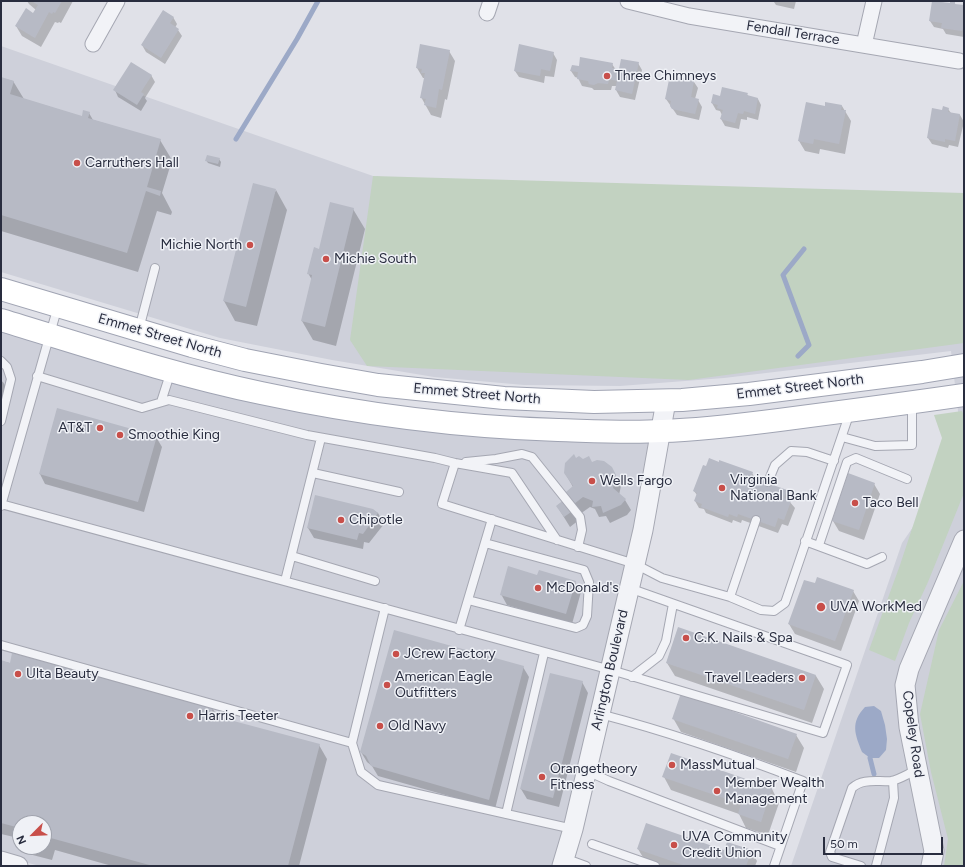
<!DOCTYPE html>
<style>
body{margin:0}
#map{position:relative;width:965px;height:867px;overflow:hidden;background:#e0e1e8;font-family:Figtree,sans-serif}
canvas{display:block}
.frame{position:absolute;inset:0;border:2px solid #292d3f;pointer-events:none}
.north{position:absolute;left:12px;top:815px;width:40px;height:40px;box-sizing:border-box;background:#eff1f6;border:1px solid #a0a3ad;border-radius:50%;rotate:246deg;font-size:11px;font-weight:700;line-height:16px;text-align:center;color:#292d3f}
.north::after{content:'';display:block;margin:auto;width:14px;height:18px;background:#c84f4a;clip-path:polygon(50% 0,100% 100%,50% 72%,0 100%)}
.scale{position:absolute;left:823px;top:837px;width:120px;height:18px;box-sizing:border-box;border:2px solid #292d3f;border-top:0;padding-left:5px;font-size:12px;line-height:14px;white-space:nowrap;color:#292d3f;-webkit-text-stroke:3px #eff1f6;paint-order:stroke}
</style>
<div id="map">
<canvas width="965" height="867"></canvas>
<div class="frame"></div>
<div class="north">N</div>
<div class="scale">50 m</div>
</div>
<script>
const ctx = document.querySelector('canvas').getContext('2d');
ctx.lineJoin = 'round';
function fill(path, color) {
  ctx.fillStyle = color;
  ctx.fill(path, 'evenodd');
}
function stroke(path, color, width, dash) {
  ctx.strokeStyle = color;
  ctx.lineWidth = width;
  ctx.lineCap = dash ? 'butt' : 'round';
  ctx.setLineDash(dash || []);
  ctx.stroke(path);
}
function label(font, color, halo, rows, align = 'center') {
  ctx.font = font + ' Figtree,sans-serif';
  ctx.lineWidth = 3;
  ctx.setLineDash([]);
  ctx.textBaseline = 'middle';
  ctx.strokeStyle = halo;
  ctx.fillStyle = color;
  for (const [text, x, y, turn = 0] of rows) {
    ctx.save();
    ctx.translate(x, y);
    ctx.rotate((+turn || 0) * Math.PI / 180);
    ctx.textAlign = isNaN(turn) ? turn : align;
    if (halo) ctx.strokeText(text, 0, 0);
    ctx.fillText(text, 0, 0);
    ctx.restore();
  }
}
fill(new Path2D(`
 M1 46 373 176 932 238 964 227V866H791L902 543 946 479 961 437 951 351 724 378 620 386 524 385 434 377 332 360 220 338 1 272Z
 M1 320 416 420 660 431 558 866H40L1 856ZM20 823H44V847H20Z`), '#ced0da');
fill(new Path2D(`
 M373 176 964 193V343L689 380 367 366 350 340Z
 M962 411 964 416V493L928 582 909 623 895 661 869 650 900 565 942 438 934 415Z
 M964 581V866H944L948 839 931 772 920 714 939 630Z`), '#c2d2c1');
fill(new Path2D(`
 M874 706 881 711 885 725 887 739 886 750 879 758H870L862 752C855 734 850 723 865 707Z`), '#9ca9c7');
fill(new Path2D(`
 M27 1H73L61 23 59 22 58 23 55 22 41 47 22 36 16 26 34 14 36 10 29 4Z
 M771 1H796L794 9 776 5 774 2Z
 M933 1 951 4 954 2 956 5 964 6V37L946 34 943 29 934 27 930 21Z
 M173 17 177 24 175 28 178 30 182 36 165 64 146 52 142 45Z
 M449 51 455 61 447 100 445 99 441 118 431 115 421 97 425 78H423L417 68Z
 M553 53 557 60 554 77 545 76 544 83 519 77 515 71Z
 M638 63 642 70 635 100 620 97 616 90 617 86H612L611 90H594L592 88 582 86 578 78 575 77 571 71 580 67 612 64 616 70H620Z
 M151 75 155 82 145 98 147 101 141 111 118 97 115 90Z
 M1 78 13 81 24 99 83 117 89 113 93 120 160 140 172 160 162 193 172 212 171 215 157 211 138 272 1 231Z
 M694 82 698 88 695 99 698 100 702 107 699 120 677 115 666 99Z
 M747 94 749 97 758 99 761 105 758 120 747 117V120L741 119 739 129 725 126 721 119 722 115 720 111 716 110 712 103 721 97Z
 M826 103 842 106 851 121 845 154 820 149 819 154 805 151 799 141 825 107Z
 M948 109 951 113 960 115 964 122 958 147 949 145 948 148 932 144 928 138Z
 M219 159 221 162 220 167 208 163 206 160Z
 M276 190 287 210 257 326 235 321 224 301Z
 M353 209 365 229 336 346 313 340 302 321 312 280 308 273 319 250Z
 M1 381 3 382 9 392 1 424Z
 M156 437 162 447 144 512 45 484 40 474Z
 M576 459 611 468 621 486 619 495 625 500 631 510 627 515 610 523 606 516 599 517 595 509 590 507 580 514 579 520 570 527 557 506 566 499 573 487 565 473Z
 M752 473 756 479 787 491 791 497 789 501 795 508 788 526 782 524 778 533 742 520 741 523 733 520 732 523 706 513 704 509 699 508 695 501 697 495 694 491Z
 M874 484 880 494 864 540 839 531 833 521Z
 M373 510 378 513 384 524 369 543 364 542 363 549 314 538 308 528Z
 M538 576 575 582 581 592 572 624 507 605 501 594Z
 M853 591 859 601 841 651 795 634 789 624Z
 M1 661 213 709 218 718 319 745 327 759 299 866H112L55 850 52 860 21 852 14 837 1 834ZM20 823H44V847H20Z
 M667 663 816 676 824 689 812 723 675 676Z
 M523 667 529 677 495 809 378 776 372 766 367 762 361 752Z
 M582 682 588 693 559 807 527 799 521 789Z
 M673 718 796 735 804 748 796 772 681 732Z
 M664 777 772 789 779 803 768 835 746 828 739 814 671 790Z
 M638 849 725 852 751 851 757 861 755 866H663L644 859Z`), '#0003');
stroke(new Path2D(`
 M236 139 297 39 318 1
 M798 356 809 345 783 275 804 249
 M870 758 874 774`), '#9ca9c7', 5);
fill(new Path2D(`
 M34 1H62L55 13 53 12 52 14 49 12 35 38 15 26 26 8 33 13 38 5 33 2Z
 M932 1 950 3V1H955V4L964 5V28H963L962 31 941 28 942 23 929 21Z
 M163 10 174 17 170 23 179 29 161 58 141 45Z
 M420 44 450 50 442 90 439 89 436 108 424 105 426 99 420 98 425 73H421L422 69 416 68Z
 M519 44 554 52 550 71 541 69 540 76 514 71Z
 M580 57 613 63 612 68 619 69 621 59 639 62 632 94 615 90 617 81 609 79 608 84 598 83 594 85 589 84 588 81 577 79 578 72 570 71 572 65 579 66Z
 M131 62 152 75 141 92 144 94 137 105 113 90Z
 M670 75 694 81 691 97 699 99 695 114 672 109 670 106 671 101 665 99Z
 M1 77 14 81 10 94 82 116 83 110 90 112 88 118 161 139 147 187 161 191 160 196 146 191 127 253 1 215Z
 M722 87 748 93 747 95 758 98 755 114 744 111 743 114 738 113 735 123 720 119 723 110 717 108 718 105 711 103 713 94 720 96Z
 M806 102 825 106V102L842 105 841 110H846L839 144 814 139 813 144 798 141Z
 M943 106 949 108 948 112 960 114 955 141 945 139V142L927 138 932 108 942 110Z
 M207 155 220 158 218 164 205 161Z
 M253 183 276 189 246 307 223 301Z
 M330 202 354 208 325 327 301 321 312 275 307 274 314 247 319 249Z
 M57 408 157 436 138 502 39 474Z
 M574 454 576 458 579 456 583 459 589 456 592 462 597 460 604 461 612 467 616 475 613 488 626 499 621 505 603 513 601 506 592 507 593 501 583 497 574 504V510L564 517 556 506 565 499 566 492 573 486 564 473 565 463Z
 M709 458 719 462V460L753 472 751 477 787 490 784 498 791 501 784 520 778 518 775 527 738 514 737 517 729 514 728 517 701 507 702 504 694 501 697 493 693 491 703 465 706 466Z
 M848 473 875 483 859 530 832 521Z
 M315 495 373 509 378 513 363 534 359 533 357 540 307 528Z
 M508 566 537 575 539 570 576 581 566 614 500 595Z
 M817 577 854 590 835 641 788 624 804 580 815 583Z
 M678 627 816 675 804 710 666 663Z
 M394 630 524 666 489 800 371 766 366 756 360 752Z
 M12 653 213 708 211 715 320 744 288 866H153L47 837 44 848V823H20V840L12 838 16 827 1 823V660L10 663Z
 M550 673 583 681 553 798 520 789Z
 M681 693 797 734 788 759 672 719Z
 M671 753 772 788 761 822 738 814 741 804 662 777Z
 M646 823 724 850 727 842 752 850 746 866H686L637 849Z`), '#b7bac5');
const service = new Path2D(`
 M139 329 155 268
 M1 361 7 367 11 379 1 421
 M37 376 142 408 169 400 307 435 435 458 455 463 512 473 557 540
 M161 402 171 371
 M842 437 875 446 912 445V403
 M466 462 496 459 522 454 532 457 580 517 582 530 578 547
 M455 463 442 504 635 564 662 578 730 597 761 610 774 611 785 603 850 412
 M313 473 399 492
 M768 482 775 465 791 451 807 452 834 461
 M1 504 611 670 823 733 847 665 629 588
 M1 506 58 306
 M805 541 867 564 882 557
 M819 545 847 462 856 458 907 479
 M292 556 375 581
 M285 581 321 438
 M730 597 756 520
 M468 600 576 628 583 625 587 616 589 582 584 570 485 543
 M385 608 352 743 361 772 378 785 573 829
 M459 630 492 519
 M1 645 352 743
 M632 677 659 656 666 641 673 604
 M600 714C669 732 736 755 803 781L774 866
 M587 771 609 781 780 846
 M506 814 544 653
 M592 844 655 866
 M564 858 586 866
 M861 866 832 857 830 852 852 788C863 778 877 782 891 781 899 780 909 773 917 770
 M876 866 894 798 893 781`);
const minor = new Path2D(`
 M628 1 689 16 959 61
 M487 13 491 1
 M93 44 117 1
 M864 45 874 1`);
const tertiary = new Path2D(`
 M1 861 18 866
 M562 866 573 829 643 530 666 401
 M931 866 934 851 909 727 905 685 909 669 964 540`);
const primary = new Path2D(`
 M1 289 192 346 245 360 321 375 378 385 504 398 594 402 682 400 749 394 922 372 964 365
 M1 320C87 346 174 375 261 393 359 414 458 427 558 430 593 431 627 433 662 431 701 430 740 425 779 420 841 412 902 404 964 395`);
stroke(service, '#a5a7b2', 10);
stroke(minor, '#a5a7b2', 17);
stroke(tertiary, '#a5a7b2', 21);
stroke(primary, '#a0a4b3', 24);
stroke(service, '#f2f3f7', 8);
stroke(minor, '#f2f3f7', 15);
stroke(tertiary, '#f2f3f7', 19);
stroke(primary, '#fff', 22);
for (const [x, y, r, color] of [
 [607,76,4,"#c84f4a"],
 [77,163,4,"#c84f4a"],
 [250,245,4,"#c84f4a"],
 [326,259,4,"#c84f4a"],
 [100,428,4,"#c84f4a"],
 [120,435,4,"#c84f4a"],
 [592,481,4,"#c84f4a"],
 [722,488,4,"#c84f4a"],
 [855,503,4,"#c84f4a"],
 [341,520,4,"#c84f4a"],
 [538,588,4,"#c84f4a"],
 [821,607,5,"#c84f4a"],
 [686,638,4,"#c84f4a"],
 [396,654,4,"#c84f4a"],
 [18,674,4,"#c84f4a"],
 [802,678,4,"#c84f4a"],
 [387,685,4,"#c84f4a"],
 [190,716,4,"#c84f4a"],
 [380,726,4,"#c84f4a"],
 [672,765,4,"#c84f4a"],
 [542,777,4,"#c84f4a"],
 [717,791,4,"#c84f4a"],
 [674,845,4,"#c84f4a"]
]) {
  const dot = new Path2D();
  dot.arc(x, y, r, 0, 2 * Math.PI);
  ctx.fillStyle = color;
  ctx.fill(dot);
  stroke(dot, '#eff1f6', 1.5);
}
label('14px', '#292d3f', '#eff1f6', [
 ["Fendall Terrace",793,33,9],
 ["Emmet Street North",160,336,16],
 ["Emmet Street North",800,387,-7],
 ["Emmet Street North",477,394,5],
 ["Arlington Boulevard",610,670,-77],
 ["Copeley Road",913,734,82]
]);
label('14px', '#292d3f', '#eff1f6', [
 ["Three Chimneys",615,76],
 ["Carruthers Hall",85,163],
 ["Michie North",242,245,"right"],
 ["Michie South",334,259],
 ["AT&T",92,428,"right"],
 ["Smoothie King",128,435],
 ["Virginia",730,480],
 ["National Bank",730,496],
 ["Wells Fargo",600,481],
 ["Taco Bell",863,503],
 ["Chipotle",349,520],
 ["McDonald's",546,588],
 ["UVA WorkMed",830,607],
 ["C.K. Nails & Spa",694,638],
 ["JCrew Factory",404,654],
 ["Ulta Beauty",26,674],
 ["American Eagle",395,677],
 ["Outfitters",395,693],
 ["Travel Leaders",794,678,"right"],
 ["Harris Teeter",198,716],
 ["Old Navy",388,726],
 ["MassMutual",680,765],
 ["Orangetheory",550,769],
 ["Fitness",550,785],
 ["Member Wealth",725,783],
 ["Management",725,799],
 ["UVA Community",682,837],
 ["Credit Union",682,853]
], 'left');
</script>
